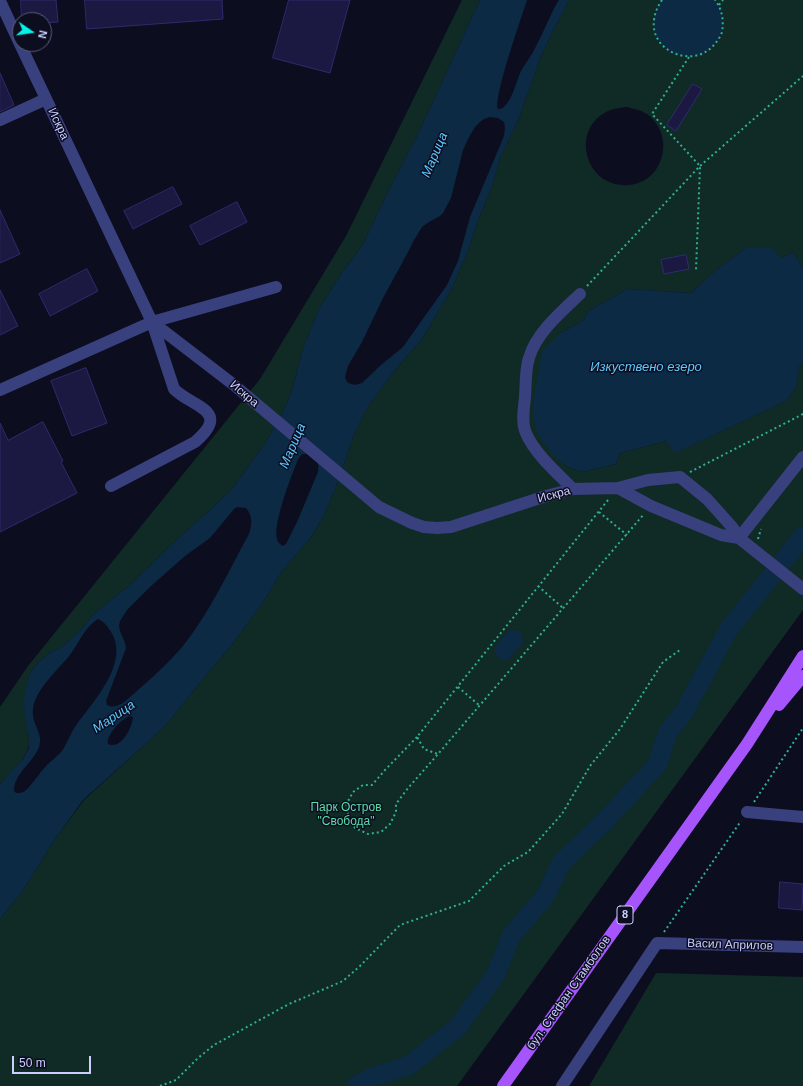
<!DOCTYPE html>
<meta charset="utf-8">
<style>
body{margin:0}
#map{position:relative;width:803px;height:1086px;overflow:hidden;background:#0d0d20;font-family:Helvetica,sans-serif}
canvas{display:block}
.north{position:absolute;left:12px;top:12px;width:40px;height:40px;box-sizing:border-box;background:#0d0d20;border:1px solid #595a79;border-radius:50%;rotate:103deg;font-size:11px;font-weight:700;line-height:16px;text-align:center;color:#cccefe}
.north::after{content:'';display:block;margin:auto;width:14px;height:18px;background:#03f4e9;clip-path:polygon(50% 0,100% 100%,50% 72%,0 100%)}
.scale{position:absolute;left:12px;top:1056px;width:79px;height:18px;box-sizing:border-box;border:2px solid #cccefe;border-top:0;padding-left:5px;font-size:12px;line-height:14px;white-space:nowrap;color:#cccefe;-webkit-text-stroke:3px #0d0d20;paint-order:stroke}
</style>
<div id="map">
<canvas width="803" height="1086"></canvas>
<div class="north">N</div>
<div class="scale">50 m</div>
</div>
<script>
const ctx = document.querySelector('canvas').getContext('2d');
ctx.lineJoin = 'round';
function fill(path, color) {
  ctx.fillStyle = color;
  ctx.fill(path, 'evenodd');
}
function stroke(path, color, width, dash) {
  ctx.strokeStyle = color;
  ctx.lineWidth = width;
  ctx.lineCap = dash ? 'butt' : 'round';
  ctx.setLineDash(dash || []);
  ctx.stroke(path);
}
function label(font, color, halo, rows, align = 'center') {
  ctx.font = font + ' Helvetica,sans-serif';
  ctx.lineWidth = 3;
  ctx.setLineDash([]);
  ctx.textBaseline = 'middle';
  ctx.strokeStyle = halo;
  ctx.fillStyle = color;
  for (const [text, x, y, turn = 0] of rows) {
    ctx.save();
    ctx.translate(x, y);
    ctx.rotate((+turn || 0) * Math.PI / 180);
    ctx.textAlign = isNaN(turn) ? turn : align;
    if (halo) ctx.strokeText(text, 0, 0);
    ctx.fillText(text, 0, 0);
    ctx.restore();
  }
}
fill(new Path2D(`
 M462 0H480L419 132 389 190 362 246 341 274 319 309 303 348 292 391 282 414 266 442 232 489 210 510 175 541 129 586 102 607 91 617 80 631 60 648 49 653 36 665 31 672 27 681 28 733C34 755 13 769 0 784V707L28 666 260 379 346 236Z
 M569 0H803V268L793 252 781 258 747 247 716 270 691 293 628 289 588 311 584 320 561 333 568 467 582 472 616 464 620 453 666 441 676 452 786 401 796 388 799 366 803 363V610L457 1086H0V919L23 890 55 839 84 800 141 748 166 725 202 680 231 646 263 602 282 571 312 536 326 511 338 481 355 432 367 408 394 371 422 339 451 290 467 253 476 226 492 186 500 158 517 123 541 56 556 25ZM627 107C634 109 641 110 647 114 666 128 668 153 655 171 649 179 639 184 629 185 587 189 569 132 606 112 613 108 620 108 627 107Z
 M656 973 803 977V1086H589Z`), '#102a25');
fill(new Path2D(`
 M480 0H527C522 16 493 98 498 109 501 109 501 109 504 107 513 98 516 82 521 71 526 62 533 54 537 44 545 30 550 14 559 0H569L556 25 541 56 517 123 500 158 492 186 476 226 467 253 451 290 422 339 394 371 367 408 355 432 338 481 326 511 312 536 282 571 263 602 231 646 202 680 166 725 141 748 83 800 55 839 23 890 0 919V784L23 759 29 748V738L25 717 24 701 27 681 31 672 36 665 49 653 60 648 80 631 91 617 102 607 129 586 175 541 210 510 232 489 266 442 282 414 292 391 303 348 319 309 341 274 362 246 389 190 419 132ZM490 117 498 118 504 122 505 128 504 136 470 217 458 261 447 285 403 347 381 365 362 383 355 385 348 383 346 380 345 377 348 366 362 342 383 298 408 252 414 240 422 227 429 222 440 216 443 213 451 198 463 150 469 137 475 127 480 122 484 119ZM302 454H311C318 460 319 462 318 472L297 522 286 544 283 546C280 544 278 543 277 539 273 525 289 482 295 467L298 459ZM237 507 246 508C253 516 252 525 249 534 228 572 210 612 183 646 165 667 144 685 123 703 117 706 113 708 107 705L106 701 126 648 125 643 120 631 119 626 120 621 127 610 151 586 185 556 210 538 234 509ZM98 619C104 621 108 627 111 632 130 662 94 701 77 724 71 732 68 742 62 751 58 756 52 760 47 765 39 773 33 784 25 791 22 793 20 793 16 793L14 791C14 773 33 763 39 747 44 733 31 724 33 709 36 687 60 669 72 652 80 640 86 626 98 619ZM130 716 133 717C132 728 121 750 108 744 106 735 122 718 130 716Z
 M662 0H715C722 9 724 20 722 32 720 38 716 43 712 47 691 68 650 51 654 20 655 12 658 6 662 0Z
 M747 247 772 248 781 258 793 252 803 268V363L799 366 796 388 786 401 675 453 666 441 620 453 616 464 582 472 568 467 557 459 539 437 533 418 534 399 542 352 561 333 584 320 588 311 628 289 691 293 716 270Z
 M509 630 520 631 523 642 508 660 498 658 494 648Z`), '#0d2a44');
stroke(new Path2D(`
 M356 1086 372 1077 408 1066 458 1027 496 974 511 936 546 895 561 863 604 822 657 765 668 732 684 712 729 629 803 536`), '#0d2a44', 19);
const building = new Path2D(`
 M21 0H56L58 22 44 23V20H22Z
 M85 0H222L223 19 87 29Z
 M289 0H350L330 73 273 58Z
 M0 73 14 105 0 112Z
 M693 84 702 89 676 131 667 125Z
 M173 187 182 204 133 229 124 211Z
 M237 202 247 222 200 245 190 226Z
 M0 210 20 254 0 263Z
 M686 255 689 269 664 274 661 260Z
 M87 269 98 291 50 316 39 294Z
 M0 290 18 326 0 335Z
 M86 368 107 423 72 436 51 381Z
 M43 422 63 461 61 462 77 493 0 532V423L8 440Z
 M780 882 803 884 802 910 779 908Z`);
fill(building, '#1b1941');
stroke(building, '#2f2b6c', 1);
stroke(new Path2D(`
 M662 0C658 6 655 12 654 20 650 51 691 68 712 47 716 43 720 38 722 32 724 20 722 9 715 0
 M719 5 723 0
 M689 57 652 114 700 166 696 270
 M587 286 700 166 803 76
 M690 472 803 414
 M608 500 417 737 424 749 438 754 644 514
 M599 512 627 535
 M758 539 761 529
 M538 586 563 608
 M458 687 480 706
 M417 737 385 770 372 785H363L353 792 346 805 349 818 355 828 368 834 381 832 390 824 396 812V804L408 788 438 754
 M754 802 803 728
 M664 932 741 821
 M160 1086 176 1080 198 1058 214 1045 289 1004 343 981 360 966 400 925 469 901 504 866 528 852 562 814 590 766 620 729 663 662 680 650`), '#2fb095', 2, [2, 3]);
stroke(new Path2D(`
 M0 1 20 44
 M20 44 152 322 234 385 379 507 412 523 424 527 437 528 451 527 546 496 573 489 618 488 648 480 680 477 707 499 733 528 739 538 803 589
 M0 120 46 99
 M0 390 152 322 276 287
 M111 486 195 442C232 410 193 408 174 389L152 322
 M618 488 651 506 721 535 739 538
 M573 489C558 474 534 453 526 433 521 423 524 409 525 397 526 384 525 370 529 358 536 333 562 311 580 294
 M739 538 803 457
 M747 812 803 817
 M562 1086 657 943 803 947`), '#38407e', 12);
stroke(new Path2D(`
 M779 705 803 676
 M503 1086 747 744 803 656`), '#a655fd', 12);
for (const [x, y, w] of [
 [625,915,16]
]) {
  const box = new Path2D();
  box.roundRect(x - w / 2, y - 9, w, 18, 3);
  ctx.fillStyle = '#0d0d20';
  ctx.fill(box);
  stroke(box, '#cccefe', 1);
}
label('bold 11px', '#cccefe', null, [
 ["8",625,915]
]);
label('12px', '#cccefe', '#0d0d20', [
 ["Искра",58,124,65],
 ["Искра",244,394,40],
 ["Искра",554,495,-15],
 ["Васил Априлов",730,945,2],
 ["бул. Стефан Стамболов",569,993,-55]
]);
label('12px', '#5adda9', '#0d0d20', [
 ["Парк Остров",346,808],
 ["\"Свобода\"",346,822]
]);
label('italic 13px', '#5ccafd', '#0d0d20', [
 ["Марица",435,155,-67],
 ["Изкуствено езеро",646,367],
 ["Марица",293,446,-67],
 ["Марица",114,717,-34]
]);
</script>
